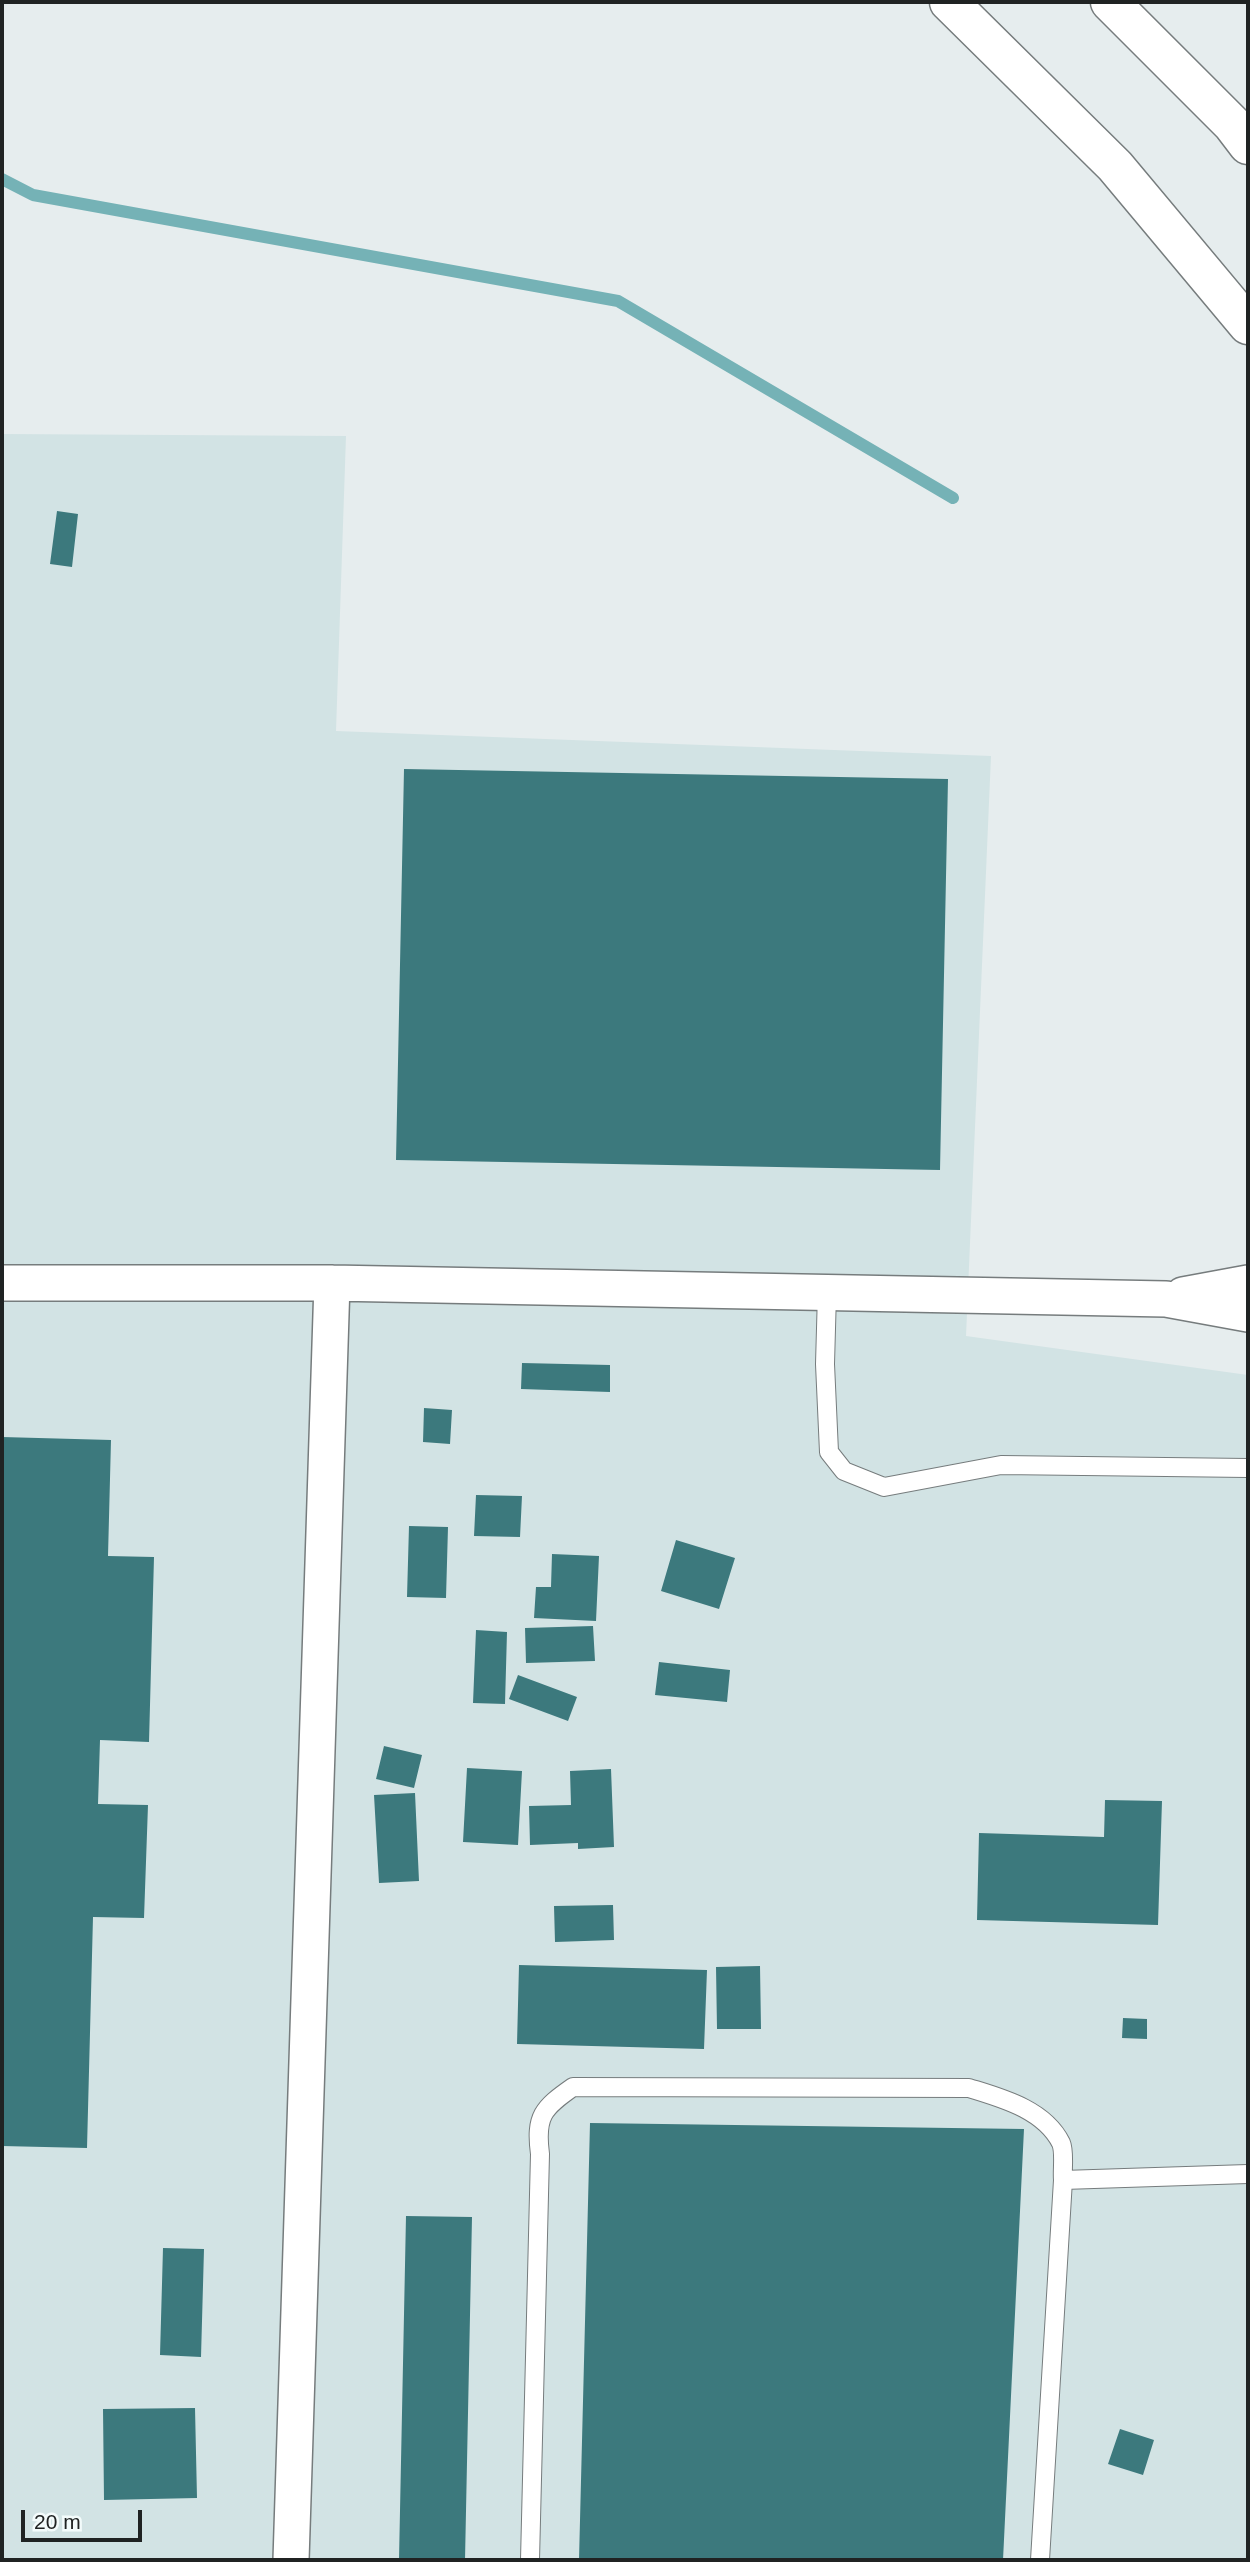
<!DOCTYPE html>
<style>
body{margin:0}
#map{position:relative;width:1250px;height:2562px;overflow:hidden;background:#e6edee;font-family:Arial,sans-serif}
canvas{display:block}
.frame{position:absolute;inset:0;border:4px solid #202323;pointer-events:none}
.scale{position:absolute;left:21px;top:2510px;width:121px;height:32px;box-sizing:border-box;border:4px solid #202323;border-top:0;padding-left:9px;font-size:21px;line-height:24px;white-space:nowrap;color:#202323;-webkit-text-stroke:5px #f3fbfb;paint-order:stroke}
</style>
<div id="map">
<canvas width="1250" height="2562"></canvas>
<div class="frame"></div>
<div class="scale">20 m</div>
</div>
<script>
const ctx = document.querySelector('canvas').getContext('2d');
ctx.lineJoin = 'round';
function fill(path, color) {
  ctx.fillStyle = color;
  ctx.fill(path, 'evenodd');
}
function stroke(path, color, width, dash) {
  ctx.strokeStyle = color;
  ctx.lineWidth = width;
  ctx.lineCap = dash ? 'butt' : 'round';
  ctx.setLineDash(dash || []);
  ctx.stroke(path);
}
fill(new Path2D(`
 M2 434 346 436 336 731 991 756 966 1336 1248 1375V2560H2Z`), '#d2e3e4');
stroke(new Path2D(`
 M2 179 33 195 618 301 953 498`), '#75b2b6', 12);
fill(new Path2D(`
 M57 511 78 514 72 567 50 564Z
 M404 769 948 779 940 1170 396 1160Z
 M522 1363 610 1365V1392L521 1389Z
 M424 1408 452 1410 450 1444 423 1442Z
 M2 1437 111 1440 108 1556 154 1557 149 1742 100 1740 98 1804 148 1805 144 1918 93 1917 87 2148 2 2146Z
 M476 1495 522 1496 520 1537 474 1536Z
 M409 1526 448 1527 446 1598 407 1597Z
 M676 1540 735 1558 719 1609 661 1591Z
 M552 1554 599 1556 596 1621 534 1618 536 1587H551Z
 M593 1626 595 1661 526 1663 525 1628Z
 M476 1630 507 1632 505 1704 473 1703Z
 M659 1662 730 1670 727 1702 655 1695Z
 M518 1675 577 1697 568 1721 509 1699Z
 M384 1746 422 1755 414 1788 376 1779Z
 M467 1768 522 1771 518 1845 463 1842Z
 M611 1769 614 1847 578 1849V1843L530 1845 529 1806 571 1805 570 1771Z
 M415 1793 419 1881 379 1883 374 1795Z
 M1105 1800 1162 1801 1158 1925 977 1920 979 1833 1104 1837Z
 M613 1905 614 1940 555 1942 554 1906Z
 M519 1965 707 1970 704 2049 517 2044Z
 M760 1966 761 2029H717L716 1967Z
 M1123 2018 1147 2019V2039L1122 2038Z
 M590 2123 1024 2129 1003 2560H579Z
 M406 2216 472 2217 465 2560H399Z
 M163 2248 204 2249 201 2357 160 2355Z
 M195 2408 197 2498 104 2500 103 2409Z
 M1120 2429 1154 2440 1143 2475 1108 2464Z`), '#3c797d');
const service = new Path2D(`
 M827 1293 825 1364 829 1452 844 1471 884 1487 1001 1465 1248 1468
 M1063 2180 1248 2174
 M530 2560 540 2154C535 2116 543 2108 573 2087L969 2088C1001 2098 1044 2109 1061 2143 1065 2152 1062 2170 1063 2180L1040 2560`);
const minor = new Path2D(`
 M2 1283H332L1166 1299 1248 1314
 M1183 1295 1248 1283
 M291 2560 332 1283`);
const tertiary = new Path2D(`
 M949 2 1115 166 1248 325
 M1110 2 1232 124 1248 145`);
stroke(service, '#767c7d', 20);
stroke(minor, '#767c7d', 38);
stroke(tertiary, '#767c7d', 41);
stroke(service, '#fff', 18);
stroke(minor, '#fff', 35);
stroke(tertiary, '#fff', 38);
</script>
